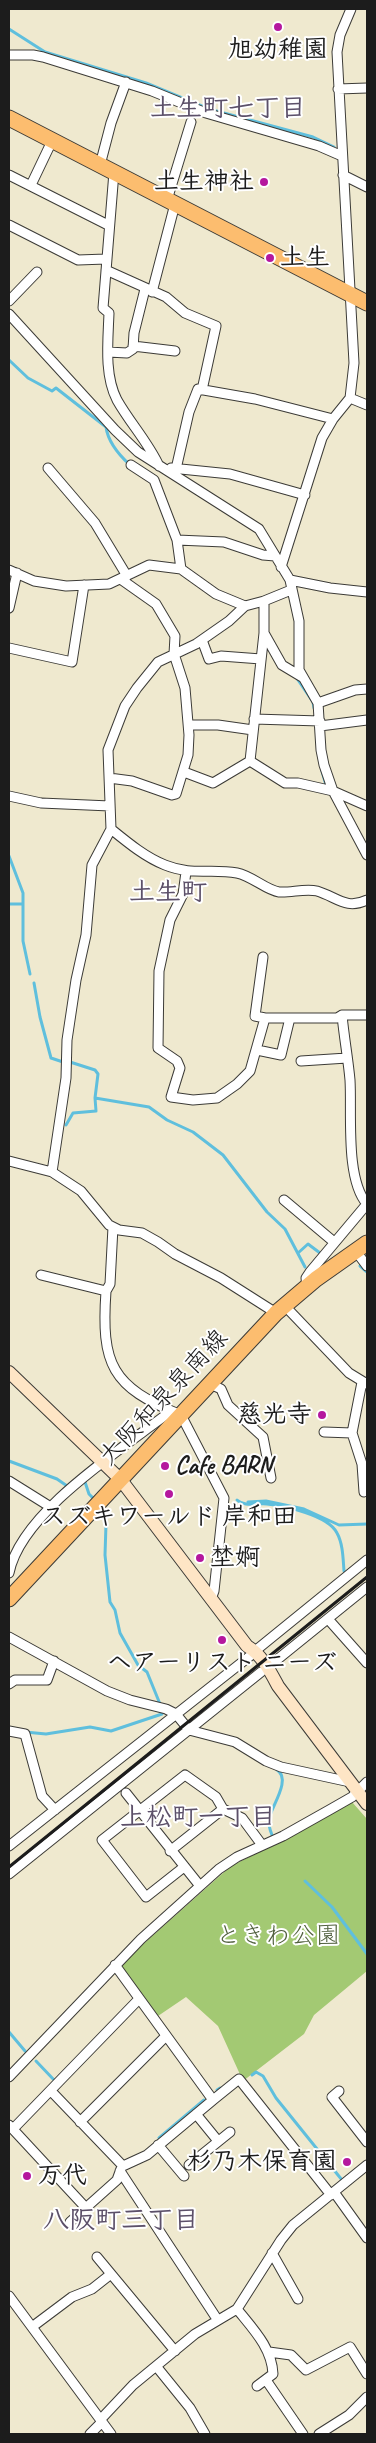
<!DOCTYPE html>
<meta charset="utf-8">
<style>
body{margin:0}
#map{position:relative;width:376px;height:2443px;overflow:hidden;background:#efe9cf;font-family:Caveat,sans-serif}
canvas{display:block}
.frame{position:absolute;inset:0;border:10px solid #1c1c1c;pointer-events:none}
</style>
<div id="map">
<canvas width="376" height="2443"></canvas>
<div class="frame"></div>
</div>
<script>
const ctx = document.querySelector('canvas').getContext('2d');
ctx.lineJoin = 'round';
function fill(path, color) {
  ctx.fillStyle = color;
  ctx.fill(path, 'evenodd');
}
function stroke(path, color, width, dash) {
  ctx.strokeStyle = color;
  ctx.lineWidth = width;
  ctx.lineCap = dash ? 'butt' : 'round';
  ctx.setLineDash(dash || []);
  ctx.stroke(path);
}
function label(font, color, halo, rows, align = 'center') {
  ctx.font = font + ' Caveat,"Klee One",sans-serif';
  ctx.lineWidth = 4;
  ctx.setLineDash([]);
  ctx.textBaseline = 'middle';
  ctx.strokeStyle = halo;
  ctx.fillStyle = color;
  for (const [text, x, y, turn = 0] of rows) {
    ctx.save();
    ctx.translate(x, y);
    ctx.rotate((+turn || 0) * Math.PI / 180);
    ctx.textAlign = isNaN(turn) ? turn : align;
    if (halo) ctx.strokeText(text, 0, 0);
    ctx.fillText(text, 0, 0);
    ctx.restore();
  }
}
fill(new Path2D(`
 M352 1802 367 1819V1971L314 2015 304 2034 243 2081 218 2026 186 1997 158 2016 122 1968 123 1962 231 1866 290 1837Z`), '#a3c973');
stroke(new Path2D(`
 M9 29 45 52 146 83 209 109 313 137 334 147
 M9 360 28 378 52 391 56 388 106 427C108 442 119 455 130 465
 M296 677 313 702 314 708
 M322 771 326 785
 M9 856 23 893V941L30 974
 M9 904H23
 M34 983 40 1017 51 1058 63 1062
 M70 1062 95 1070 98 1074 95 1098 149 1107 167 1120 193 1132 223 1155 267 1212 285 1229 305 1267
 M66 1125 73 1113 96 1111 95 1098
 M298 1253 308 1244 320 1253
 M360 1266 367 1272
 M9 1461 57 1479 70 1488
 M85 1482 89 1494 94 1499
 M237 1500C244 1507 257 1503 267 1504 285 1506 328 1515 337 1533 343 1544 343 1558 344 1571
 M248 1502 266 1501 304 1509 339 1525 367 1524
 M102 1507 106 1524 105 1555 110 1602 115 1610 120 1633 138 1665 147 1672 160 1704
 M25 1732 46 1734 90 1727 111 1731 162 1714
 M272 1835C270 1830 268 1825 269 1819 271 1807 292 1779 277 1770
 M305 1881 332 1907 367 1954
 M9 2032 25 2051
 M36 2061 55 2081
 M252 2075 256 2072 263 2076 276 2098 342 2180
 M217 2090 220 2088
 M159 2138 204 2100`), '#5fbfdd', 3);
const street = new Path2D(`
 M9 55H33L43 57 152 91 206 113 319 146 342 156
 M338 89 367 88
 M100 165 111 123 126 82
 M114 172 103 308 109 313C108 341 104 375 117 400 130 423 148 442 159 466
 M9 175 108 225
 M343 175 367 187
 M31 185 52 141
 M167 200 191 122
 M9 225 78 260 106 259
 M106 270 166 297 185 313 216 326 202 390
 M152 292 175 204
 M9 301 37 272
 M9 314 115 430 138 452 259 529 290 580 299 621V670L318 703 321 750 324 765 333 791 367 855
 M133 346 175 351
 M108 352 127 353 133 349 134 333 145 289
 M350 398 367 405
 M131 465 154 480 177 540 181 569
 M48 468 95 523 127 576
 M171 468 230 474 305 495
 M176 469 189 412 198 389 255 399 333 419
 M177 540 224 542 263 555 275 556
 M281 567 322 438 333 419 350 398 354 363 337 52 340 35 351 9
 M9 570 34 581 66 586 109 584 149 565 181 569 216 594 245 606
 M290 580 330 588 367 592
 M291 590 264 601 245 606 229 621 196 644 158 662 137 688 125 706 108 750 111 829C127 842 145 857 165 865 192 876 211 868 237 873 252 876 266 890 279 892 291 893 305 888 317 891 337 897 346 910 367 900
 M9 608 17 573
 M264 633 282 665 302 677
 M202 640 209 659 221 656 261 659
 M9 648 72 662 84 585
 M318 703 355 690 367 689
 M254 719 320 721
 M189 725H218L253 730
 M320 726 367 720
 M250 761 264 633V601
 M184 772 213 783 250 761 285 783H298L333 791 367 806
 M109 778 132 781 172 795 176 794 188 755 189 735 185 688 174 654 175 636 156 604 122 580
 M9 796 41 803 110 806
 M186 872 183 894 170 920 159 971 158 1048 177 1061 180 1068 171 1097 193 1100 217 1098 237 1084 250 1071 265 1018H337L342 1015H367
 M263 957 255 1016 265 1018
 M342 1015C344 1037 348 1058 350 1080 352 1112 345 1179 367 1204
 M257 1050 281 1055 290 1018
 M301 1061 347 1058
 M9 1161 52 1172 81 1191 109 1225 119 1230 142 1233 158 1242 175 1254 221 1278 276 1313
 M52 1172 66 1078 67 1040 76 980 86 935 92 865 111 829
 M284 1200 334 1242
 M355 1250 367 1266
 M41 1275 106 1291 110 1284 113 1227
 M307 1286 306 1278 310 1272 367 1204
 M106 1291C101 1364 111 1387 181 1415L224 1498 214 1591 211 1599
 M284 1305 349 1373 367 1384
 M362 1382 352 1433 362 1464 364 1492
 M210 1384 221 1389 228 1405 263 1437 271 1478
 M324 1432 352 1433
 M9 1481 49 1506
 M9 1573C21 1512 122 1449 171 1411
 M328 1619 367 1663
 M9 1637 107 1691 130 1700 166 1709 176 1714 189 1730 235 1742 266 1761 281 1767 350 1782
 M255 1651 367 1560
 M268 1667 367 1587
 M9 1684 15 1680H47L54 1661
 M9 1731 25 1734 42 1796 55 1810
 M126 1793 200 1886
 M9 1846 250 1656
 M170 1851 223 1809
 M184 1867 146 1897 102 1840 185 1775 216 1797 223 1809 242 1818 262 1845
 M9 1874 261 1672
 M9 2077 141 1939 219 1869 237 1857 283 1836 331 1809 352 1797 367 1782
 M51 2091 123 2166 147 2155 213 2100 115 1965
 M339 2091 332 2097 367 2142
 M213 2100 239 2079 331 2195
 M196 2114 218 2141
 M80 2122 166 2036
 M9 2125 86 2208
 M13 2129 139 1999
 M158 2145 184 2176
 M189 2165 230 2132
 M120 2171 217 2319
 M334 2192 367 2238
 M70 2222 117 2180 121 2169
 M272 2253 298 2299
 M97 2257 175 2351
 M9 2296 111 2434
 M237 2309C253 2329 272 2348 273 2374L257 2386
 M32 2327 72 2297 92 2289 111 2274
 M269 2352 291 2355 306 2370 350 2347 367 2374
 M156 2366 190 2408 205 2434
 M266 2380 303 2434
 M101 2419 133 2385 195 2334 237 2309 281 2240 293 2225 367 2165
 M90 2434 102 2422
 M319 2434 349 2415 367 2397`);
const secondary = new Path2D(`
 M9 1372 121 1480 247 1646C262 1655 270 1671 278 1686L367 1804`);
const primary = new Path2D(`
 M9 118 367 303
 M9 1599 276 1313 316 1279 367 1243`);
stroke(street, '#3c3b37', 11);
stroke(secondary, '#3c3b37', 14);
stroke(primary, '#3c3b37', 17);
stroke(street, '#fff', 9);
stroke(secondary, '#fee5c5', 12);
stroke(primary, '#fcbd6f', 15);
stroke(new Path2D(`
 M9 1867 367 1577`), '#1c1c1c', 3);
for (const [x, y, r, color] of [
 [278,27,5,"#b5179e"],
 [264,182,5,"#b5179e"],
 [270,258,5,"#b5179e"],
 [322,1415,5,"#b5179e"],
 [165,1466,5,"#b5179e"],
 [169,1494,5,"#b5179e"],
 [200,1558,5,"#b5179e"],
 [222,1640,5,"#b5179e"],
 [347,2162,5,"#b5179e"],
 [27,2176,5,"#b5179e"]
]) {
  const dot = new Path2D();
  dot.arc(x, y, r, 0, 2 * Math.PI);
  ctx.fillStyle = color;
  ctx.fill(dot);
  stroke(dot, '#fff', 2);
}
label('bold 25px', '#1c1c1c', '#fff', [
 ["旭幼稚園",278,50,"center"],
 ["土生神社",254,182,"right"],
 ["土生",280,258],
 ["慈光寺",312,1415,"right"],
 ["Cafe BARN",175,1466],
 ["スズキワールド 岸和田",169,1517,"center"],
 ["埜婀",210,1558],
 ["ヘアーリスト ニーズ",222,1663,"center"],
 ["杉乃木保育園",337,2162,"right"],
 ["万代",37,2176]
], 'left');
label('25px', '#1c1c1c', '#fff', [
 ["大阪和泉泉南線",164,1398,-47]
]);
label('25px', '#52613f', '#fff', [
 ["ときわ公園",278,1936]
]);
label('bold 26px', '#5c5069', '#fff', [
 ["土生町七丁目",228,109],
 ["土生町",168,893],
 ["上松町一丁目",198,1818],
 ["八阪町三丁目",121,2221]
]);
</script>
